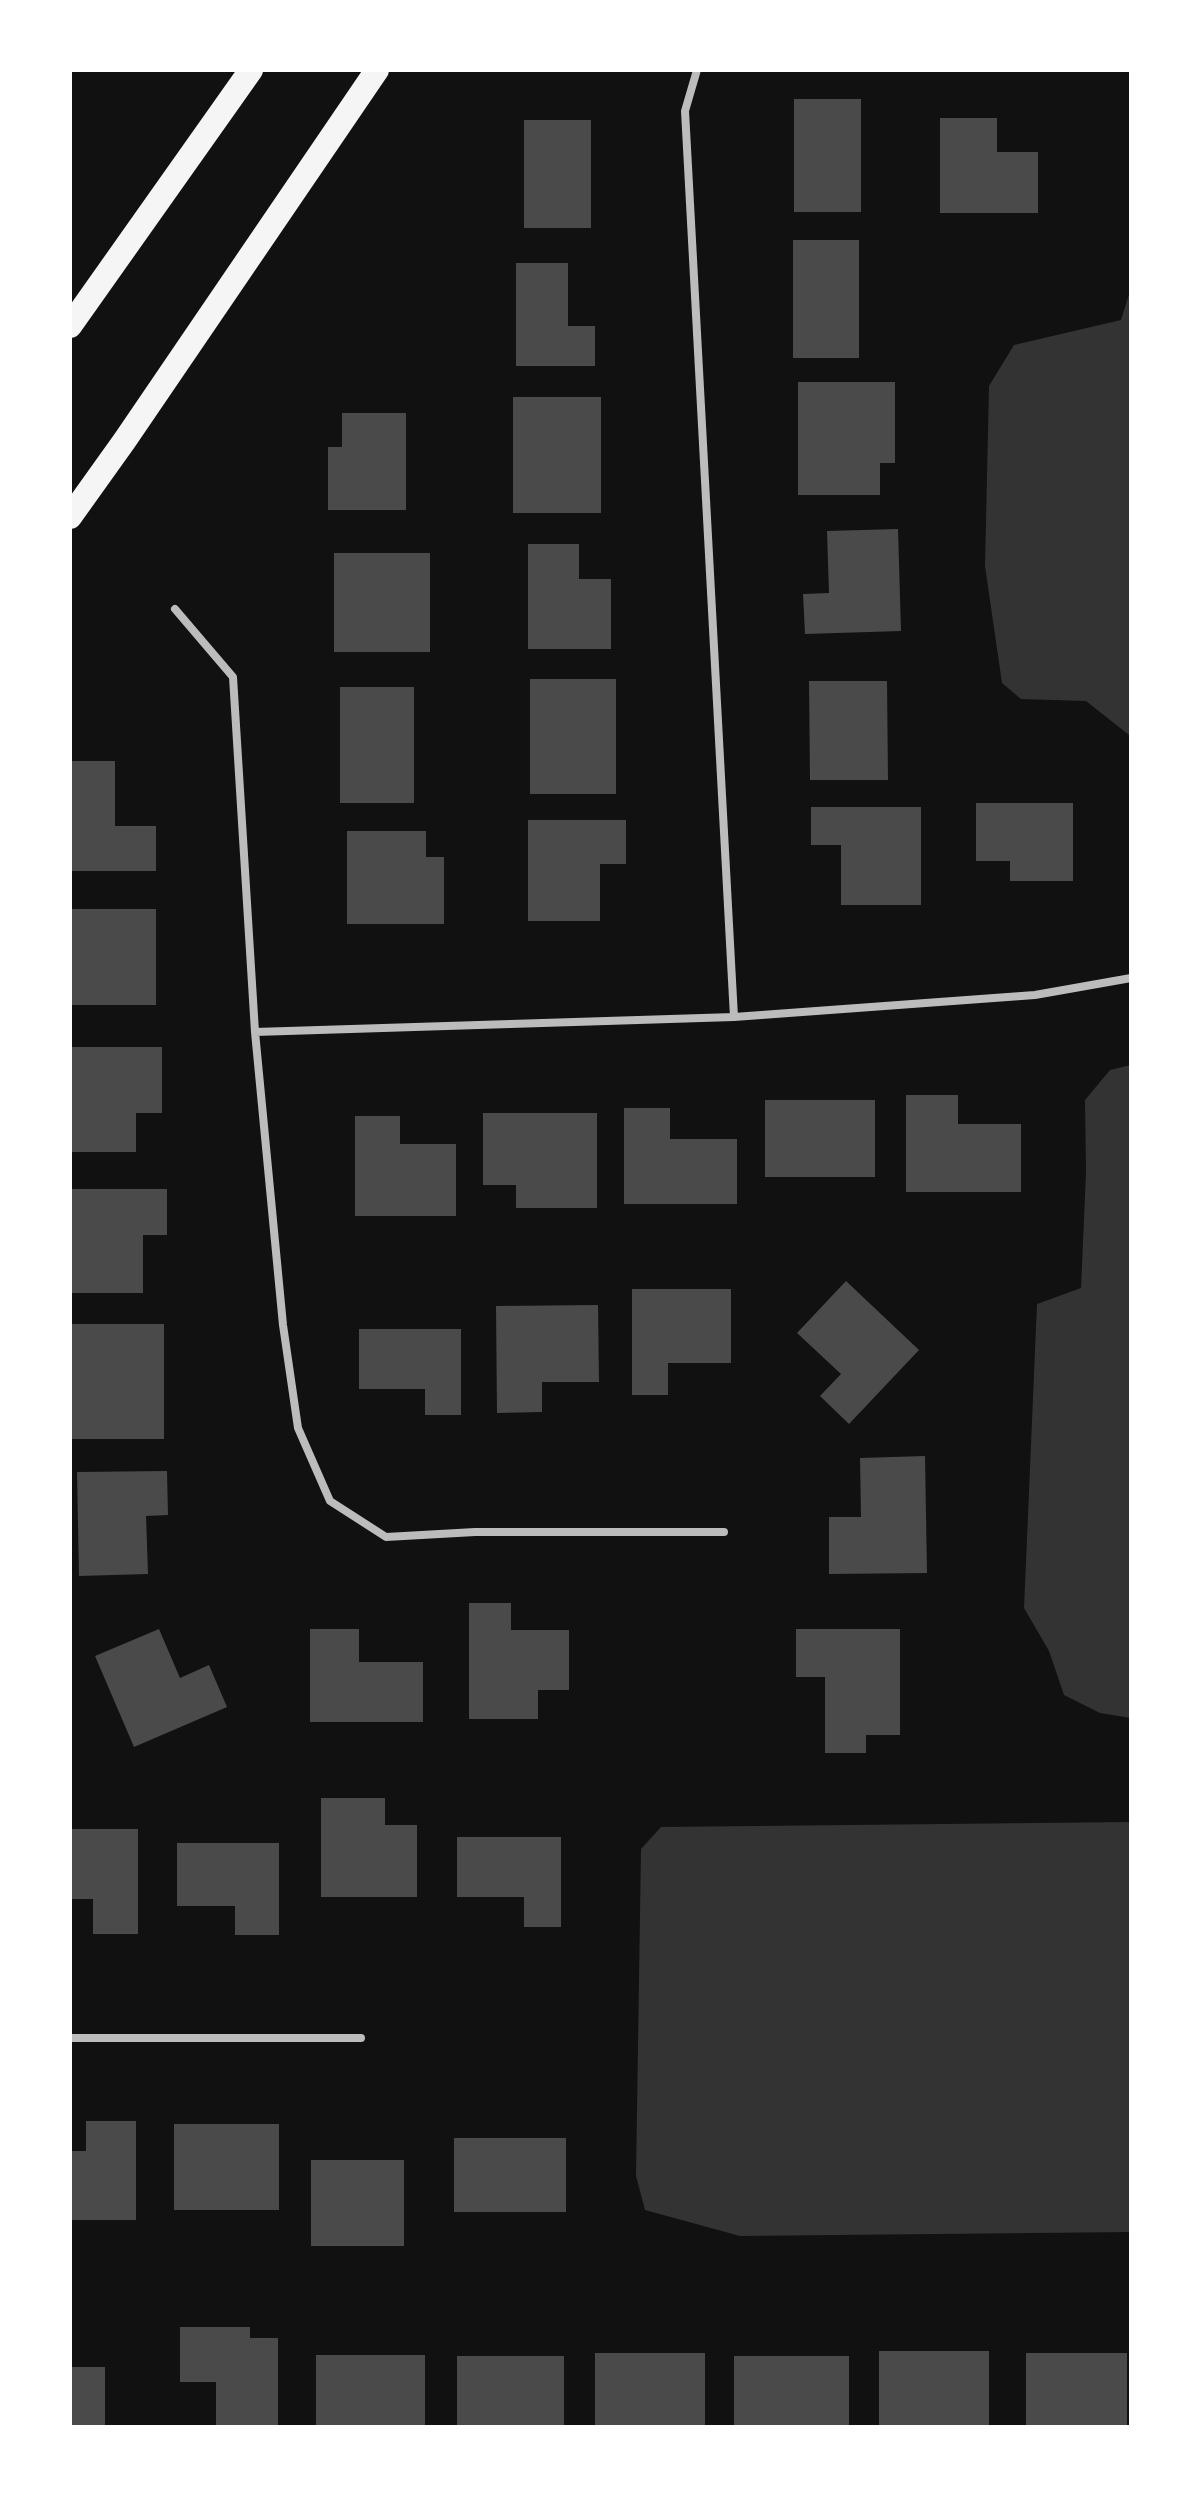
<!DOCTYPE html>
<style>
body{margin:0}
#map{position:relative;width:1201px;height:2497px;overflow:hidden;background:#111;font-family:Roboto,sans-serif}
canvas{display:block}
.frame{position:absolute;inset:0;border:72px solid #fff;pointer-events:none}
</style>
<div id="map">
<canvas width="1201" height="2497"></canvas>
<div class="frame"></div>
</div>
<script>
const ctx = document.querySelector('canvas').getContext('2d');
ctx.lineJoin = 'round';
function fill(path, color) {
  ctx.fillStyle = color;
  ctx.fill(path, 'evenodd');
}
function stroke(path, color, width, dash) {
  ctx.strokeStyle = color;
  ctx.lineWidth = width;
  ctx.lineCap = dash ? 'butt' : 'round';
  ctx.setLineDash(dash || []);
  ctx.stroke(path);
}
fill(new Path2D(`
 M1131 288V744L1129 735 1086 701 1021 699 1002 683 985 566 989 386 1014 345 1121 320Z
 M1131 1065V1718L1100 1713 1064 1695 1049 1651 1024 1608 1037 1304 1081 1288 1086 1172 1085 1100 1110 1070Z
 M1131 1822V2232L740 2236 645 2210 636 2176 641 1849 661 1827Z`), '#333');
fill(new Path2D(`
 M794 99H861V212H794Z
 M940 118H997V152H1038V213H940Z
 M524 120H591V228H524Z
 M793 240H859V358H793Z
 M516 263H568V326H595V366H516Z
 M798 382H895V463H880V495H798Z
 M513 397H601V513H513Z
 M342 413H406V510H328V447H342Z
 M898 529 901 631 805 634 803 594 829 593 827 531Z
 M528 544H579V579H611V649H528Z
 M334 553H430V652H334Z
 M530 679H616V794H530Z
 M809 681H887L888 780H810Z
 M340 687H414V803H340Z
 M70 761H115V826H156V871H70Z
 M976 803H1073V881H1010V861H976Z
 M811 807H921V905H841V845H811Z
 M528 820H626V864H600V921H528Z
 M347 831H426V857H444V924H347Z
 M72 909H156V1005H72Z
 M70 1047H162V1113H136V1152H70Z
 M906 1095H958V1124H1021V1192H906Z
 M765 1100H875V1177H765Z
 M624 1108H670V1139H737V1204H624Z
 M483 1113H597V1208H516V1185H483Z
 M355 1116H400V1144H456V1216H355Z
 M70 1189H167V1235H143V1293H70Z
 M846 1281 919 1350 849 1424 820 1396 841 1374 797 1333Z
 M632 1289H731V1363H668V1395H632Z
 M598 1305 599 1382H542V1412L497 1413 496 1306Z
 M72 1324H164V1439H72Z
 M359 1329H461V1415H425V1389H359Z
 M925 1456 927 1573 829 1574V1517H861L860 1458Z
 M167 1471 168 1515 146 1516 148 1574 79 1576 77 1472Z
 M469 1603H511V1630H569V1690H538V1719H469Z
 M159 1629 180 1678 209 1665 227 1707 134 1747 95 1656Z
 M310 1629H359V1662H423V1722H310Z
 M796 1629H900V1735H866V1753H825V1677H796Z
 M321 1798H385V1825H417V1897H321Z
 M70 1829H138V1934H93V1899H70Z
 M457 1837H561V1927H524V1897H457Z
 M177 1843H279V1935H235V1906H177Z
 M86 2121H136V2220H70V2151H86Z
 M174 2124H279V2210H174Z
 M454 2138H566V2212H454Z
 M311 2160H404V2246H311Z
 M180 2327H250V2338H278V2427H216V2382H180Z
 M879 2351H989V2427H879Z
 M595 2353H705V2427H595Z
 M1026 2353H1127V2427H1026Z
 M316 2355H425V2427H316Z
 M457 2356H564V2427H457Z
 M734 2356H849V2427H734Z
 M70 2367H105V2427H70Z`), '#4a4a4a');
stroke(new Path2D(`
 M697 70 685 111 734 1017
 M175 609 233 677 255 1032 283 1325 298 1428 330 1501 386 1537 475 1532H724
 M255 1032 734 1017 1035 995 1131 978
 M70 2038H361`), '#bcbcbc', 8);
stroke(new Path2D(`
 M70 326 251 70
 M70 517 125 440 377 70`), '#f5f5f5', 24);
</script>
